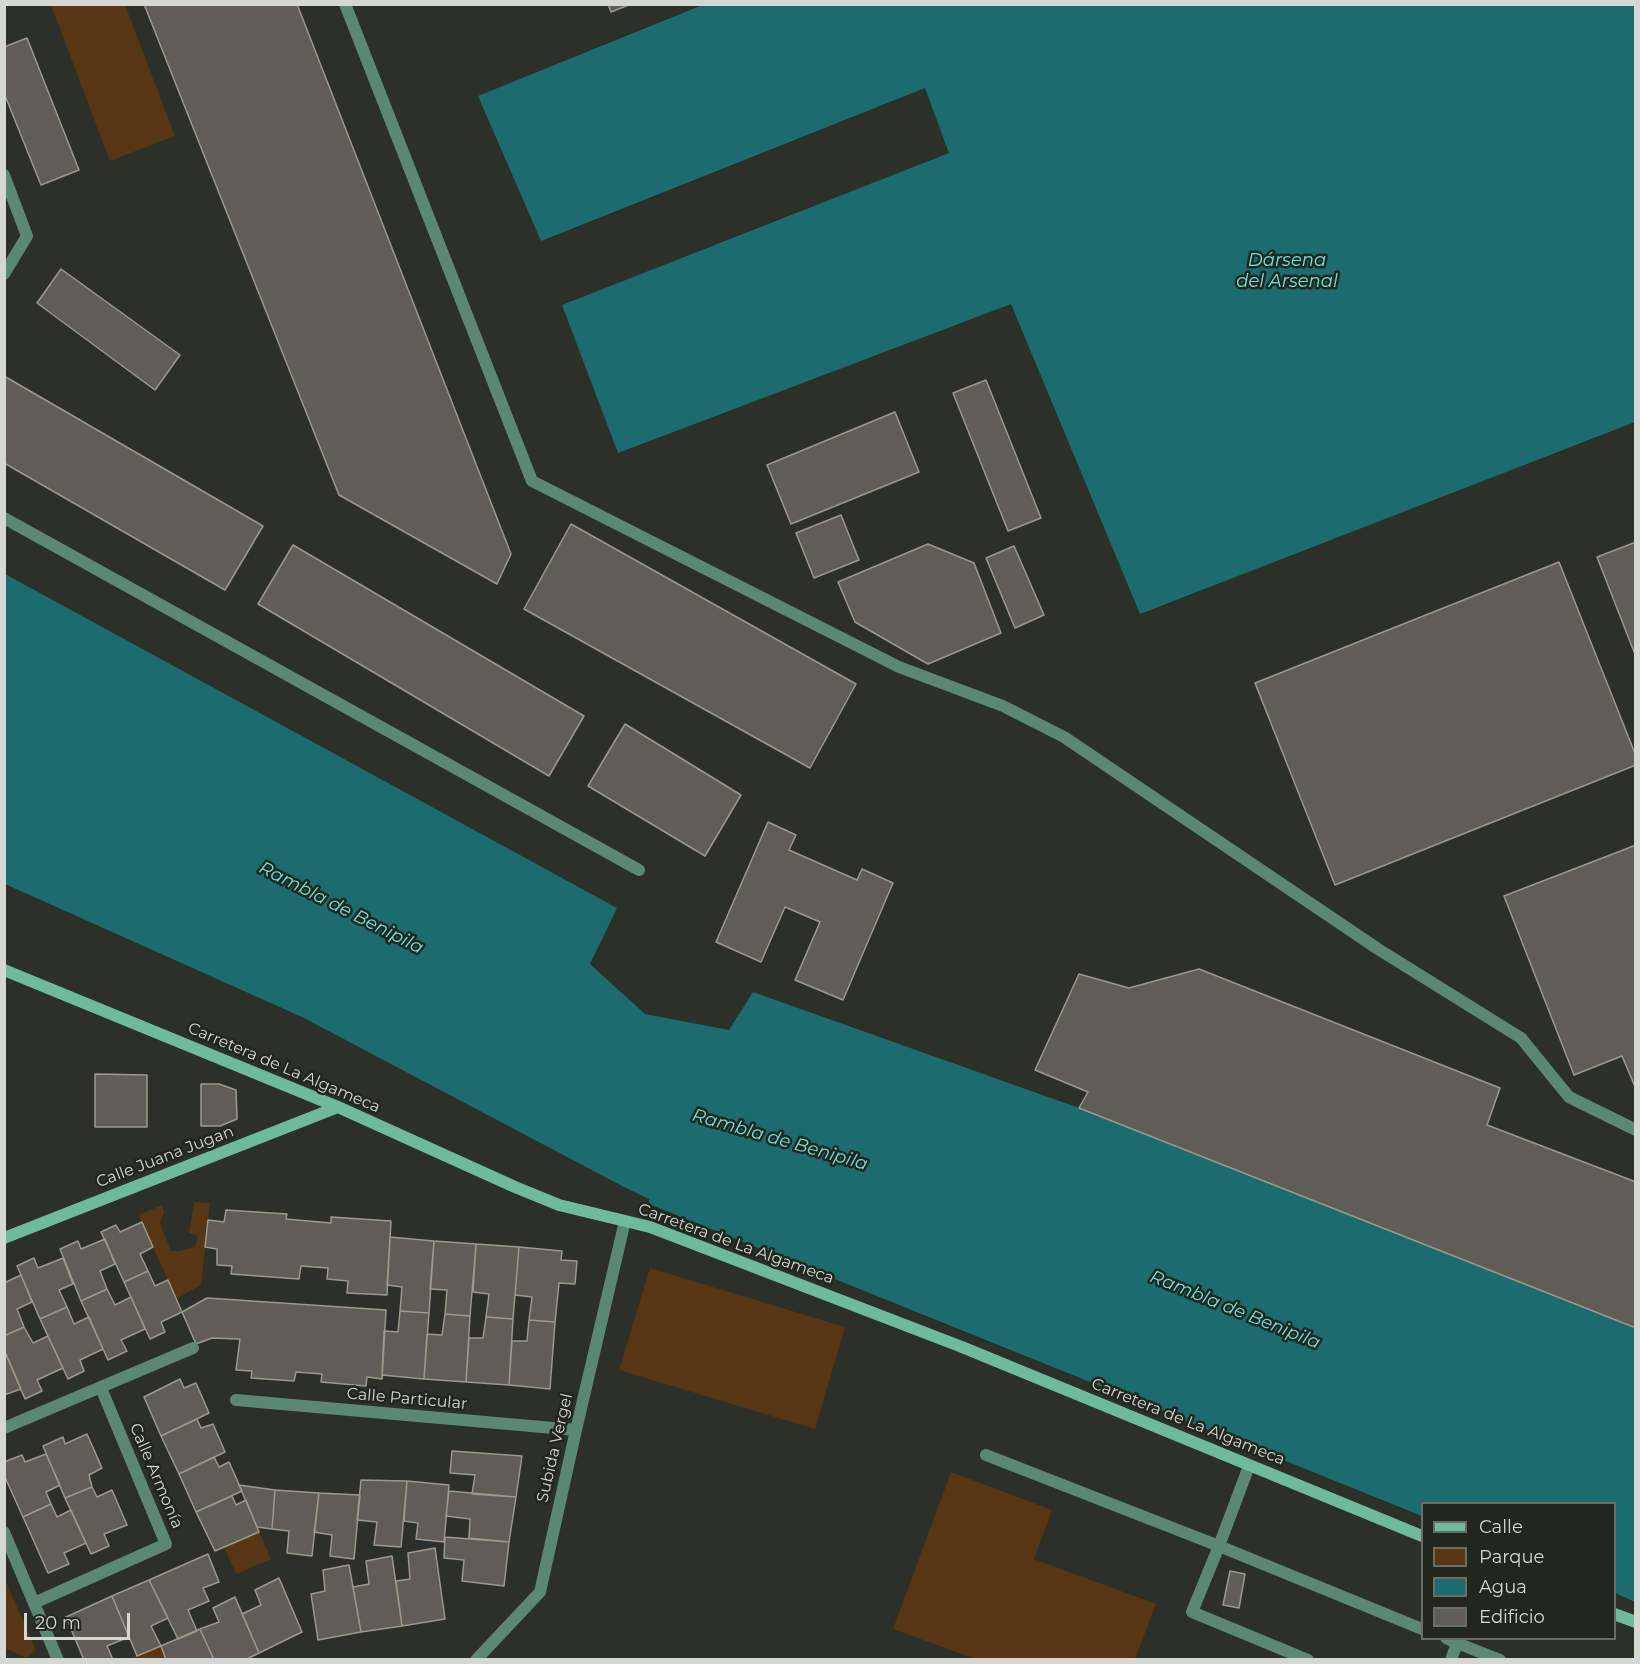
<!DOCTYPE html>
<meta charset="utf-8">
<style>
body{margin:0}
#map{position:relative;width:1640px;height:1664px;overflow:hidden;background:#2c3028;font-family:Montserrat,sans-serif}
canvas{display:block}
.frame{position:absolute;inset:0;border:6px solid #d4d7d2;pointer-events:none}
.legend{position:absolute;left:1421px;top:1502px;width:195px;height:138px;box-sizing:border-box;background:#22271e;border:2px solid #696d66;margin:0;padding:8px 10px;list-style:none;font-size:18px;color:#d4d7d2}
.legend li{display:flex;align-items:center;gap:12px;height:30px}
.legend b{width:30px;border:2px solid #696d66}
.scale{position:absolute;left:24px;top:1613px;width:106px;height:27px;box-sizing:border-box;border:3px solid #d4d7d2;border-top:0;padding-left:8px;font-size:18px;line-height:21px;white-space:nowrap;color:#d4d7d2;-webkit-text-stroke:4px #22271e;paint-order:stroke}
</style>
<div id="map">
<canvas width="1640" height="1664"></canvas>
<div class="frame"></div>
<ul class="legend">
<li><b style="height:8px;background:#6ebb9a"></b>Calle</li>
<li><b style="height:16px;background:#563613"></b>Parque</li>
<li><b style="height:16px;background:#1a6c6e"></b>Agua</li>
<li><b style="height:16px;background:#605e54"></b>Edificio</li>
</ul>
<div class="scale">20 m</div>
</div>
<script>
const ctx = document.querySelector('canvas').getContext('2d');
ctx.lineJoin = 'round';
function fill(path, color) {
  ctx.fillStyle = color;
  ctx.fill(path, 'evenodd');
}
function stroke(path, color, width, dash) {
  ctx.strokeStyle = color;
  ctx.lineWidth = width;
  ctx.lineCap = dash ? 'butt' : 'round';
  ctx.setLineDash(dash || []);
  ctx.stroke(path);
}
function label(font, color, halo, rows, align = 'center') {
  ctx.font = font + ' Montserrat,sans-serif';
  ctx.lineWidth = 5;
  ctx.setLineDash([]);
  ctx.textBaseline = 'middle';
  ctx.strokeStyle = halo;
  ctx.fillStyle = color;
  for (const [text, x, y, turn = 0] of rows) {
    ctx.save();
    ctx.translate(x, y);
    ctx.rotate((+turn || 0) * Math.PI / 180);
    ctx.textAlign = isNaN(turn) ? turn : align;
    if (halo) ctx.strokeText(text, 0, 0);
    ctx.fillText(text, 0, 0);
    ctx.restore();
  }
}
fill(new Path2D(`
 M51 5H125L175 136 110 161Z
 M194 1202 210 1203 201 1285 176 1299 139 1215 162 1205 164 1212 160 1223 171 1251H179L195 1247 198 1235 189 1233Z
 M650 1268 845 1327 815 1429 619 1370Z
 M951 1472 1052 1510 1034 1559 1156 1604 1135 1659H975L893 1629Z
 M259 1532 271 1559 236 1574 224 1547Z
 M4 1577 36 1650 26 1658 5 1648Z
 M161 1646 166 1659 126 1660Z`), '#563613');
fill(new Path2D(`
 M705 4 1635 5V422L1140 614 1011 304 618 453 562 305 949 153 925 88 541 241 478 96Z
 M5 574 617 908 590 964 645 1014 729 1030 753 992 1079 1108 1635 1328V1602L1615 1593 1614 1504H1422V1516L649 1204V1199L624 1187 302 1017 5 884Z`), '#1a6c6e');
const building = new Path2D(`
 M144 4H297L511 554 497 584 339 495Z
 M608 4H631L611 12Z
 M27 38 79 170 41 185 4 93V47Z
 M61 269 180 355 155 390 37 303Z
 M4 376 263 526 225 590 4 463Z
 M986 380 1041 518 1008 531 953 393Z
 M895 412 919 472 791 524 767 465Z
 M841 515 859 560 814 578 796 533Z
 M571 524 856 684 810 768 524 609Z
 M1636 542V657L1597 557Z
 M928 544 974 563 1001 633 928 664 855 622 838 582Z
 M293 545 584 716 549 776 258 604Z
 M1014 546 1044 615 1015 628 986 558Z
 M1559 562 1636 756V765L1335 885 1255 683Z
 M625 724 741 795 705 856 588 786Z
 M768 822 796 835 789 850 857 880 862 869 893 883 843 1000 795 980 820 922 785 907 761 962 716 942Z
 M1636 845V1089L1622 1056 1574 1075 1504 896Z
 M1199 969 1500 1088 1487 1125 1636 1182V1328L1079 1108 1088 1092 1035 1070 1079 974 1129 988Z
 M95 1074 147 1075V1127H95Z
 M201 1084H219L236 1090 237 1119 220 1126H201Z
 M226 1210 287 1214 286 1219 331 1223V1217L391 1221 387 1295 347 1293 348 1281 327 1279 328 1268 301 1266 299 1279 231 1274 232 1266 217 1265V1249L205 1247 208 1220 224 1222Z
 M142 1222 153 1247 140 1254 148 1271 124 1282 101 1232 116 1225 120 1232Z
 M390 1237 434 1241 429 1313 400 1311 402 1287 387 1285Z
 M105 1239 115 1264 100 1271 107 1289 81 1301 60 1249 78 1241 81 1249Z
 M434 1241 476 1244 470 1316 445 1314 447 1290 430 1289Z
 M476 1244 519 1247 513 1319 486 1317 489 1294 473 1292Z
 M519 1247 562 1251 561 1260 577 1261 575 1284 559 1283 555 1322 529 1320 532 1297 515 1295Z
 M34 1258 38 1268 63 1258 73 1284 59 1290 67 1307 40 1319 17 1266Z
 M148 1271 155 1286 168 1280 182 1312 161 1322 165 1332 150 1339 124 1282Z
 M21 1275 32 1302 17 1309 24 1327 4 1336V1283Z
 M107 1289 115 1305 131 1297 145 1329 121 1340 127 1351 108 1360 81 1301Z
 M207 1298 386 1310 382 1379 367 1377 366 1386 321 1382 322 1374 296 1372 294 1381 251 1378 252 1371 236 1370 240 1339 212 1338 196 1344 182 1312Z
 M67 1307 74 1324 89 1317 103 1349 80 1360 84 1371 68 1379 40 1319Z
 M400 1311 429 1313 424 1379 382 1375 384 1331 398 1332Z
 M445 1314 470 1316 466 1382 424 1379 427 1334 442 1335Z
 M486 1317 513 1319 509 1385 466 1382 469 1338H483Z
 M529 1320 555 1322 550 1389 509 1385 512 1341H527Z
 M24 1327 33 1343 48 1336 63 1368 37 1380 42 1391 25 1399 4 1350V1336Z
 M6 1354 21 1389 4 1395V1355Z
 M180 1379 184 1388 196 1383 209 1413 161 1436 144 1397Z
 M197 1419 201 1428 213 1424 225 1452 179 1474 161 1436Z
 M87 1434 102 1468 89 1475 92 1487 65 1498 43 1446 63 1437 65 1444Z
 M452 1451 522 1456 516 1497 472 1494 475 1475 450 1473Z
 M46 1454 60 1485 46 1492 51 1504 23 1517 4 1475V1462L22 1455 25 1462Z
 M214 1457 219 1467 229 1462 242 1491 196 1512 179 1474Z
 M361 1480 407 1481 401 1547 374 1545 377 1522 357 1520Z
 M407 1481 449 1485 444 1542 416 1539 418 1523 404 1521Z
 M239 1485 275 1490 272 1529 257 1527Z
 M92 1487 97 1497 112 1490 127 1525 104 1534 109 1546 91 1554 65 1498Z
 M275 1490 319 1493 312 1556 287 1553 289 1531 272 1529Z
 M449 1491 516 1497 509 1542 469 1538 470 1519 446 1516Z
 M319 1493 360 1495 354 1559 330 1556 332 1535 314 1532Z
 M232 1496 236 1505 246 1500 259 1532 215 1551 196 1512Z
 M51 1504 57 1517 71 1510 86 1543 64 1553 69 1564 48 1573 23 1517Z
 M445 1537 509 1542 504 1586 462 1581 464 1560 444 1558Z
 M435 1548 445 1619 402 1626 396 1581 410 1579 408 1553Z
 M208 1554 219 1582 203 1588 209 1601 188 1610 197 1631 178 1639 149 1580Z
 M392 1556 402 1626 361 1632 353 1587 369 1584 366 1561Z
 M349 1565 361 1632 318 1640 311 1594 325 1591 323 1570Z
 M1230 1571 1245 1574 1239 1608 1223 1605Z
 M279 1578 302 1632 259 1653 242 1614 261 1605 255 1590Z
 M149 1580 168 1618 151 1626 161 1646 137 1656 112 1596Z
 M112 1596 129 1637 107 1646 113 1660H84L66 1617Z
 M235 1597 259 1653 245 1660H214L200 1629 219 1622 213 1608Z
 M200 1629 214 1660H166L161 1646Z`);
fill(building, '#605e54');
stroke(building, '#9b998e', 1.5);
stroke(new Path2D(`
 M345 4 532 481 899 667 1003 706 1064 737 1378 949 1521 1038 1569 1097 1636 1130
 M4 175 27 236 4 274
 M4 518 639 870
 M986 1455 1219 1546 1192 1612 1308 1660
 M1249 1466 1219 1546 1422 1629
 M1446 1638 1457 1643 1451 1660
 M1457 1643 1500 1660`), '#5a8873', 12);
stroke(new Path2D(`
 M236 1400 576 1430
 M4 1428 193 1348
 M4 1532 58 1660
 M34 1603 166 1544 101 1388
 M476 1660 540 1592 576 1430 625 1221`), '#5a8873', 12);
stroke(new Path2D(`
 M4 970 338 1107 515 1187 559 1205 650 1227 962 1347 1422 1536
 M4 1238 338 1107
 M1614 1614 1636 1622`), '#6ebb9a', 12);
label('16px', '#d4d7d2', '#22271e', [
 ["Carretera de La Algameca",284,1068,23],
 ["Calle Juana Jugan",165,1157,-21],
 ["Carretera de La Algameca",736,1244,20],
 ["Calle Particular",407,1399,5],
 ["Carretera de La Algameca",1188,1422,22],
 ["Subida Vergel",555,1448,-77],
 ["Calle Armonía",156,1476,67]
]);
label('italic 18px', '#6de0e3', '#22271e', [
 ["Dársena",1287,261],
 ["del Arsenal",1287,282],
 ["Rambla de Benipila",341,908,27],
 ["Rambla de Benipila",780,1140,16],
 ["Rambla de Benipila",1235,1310,22]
]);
</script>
